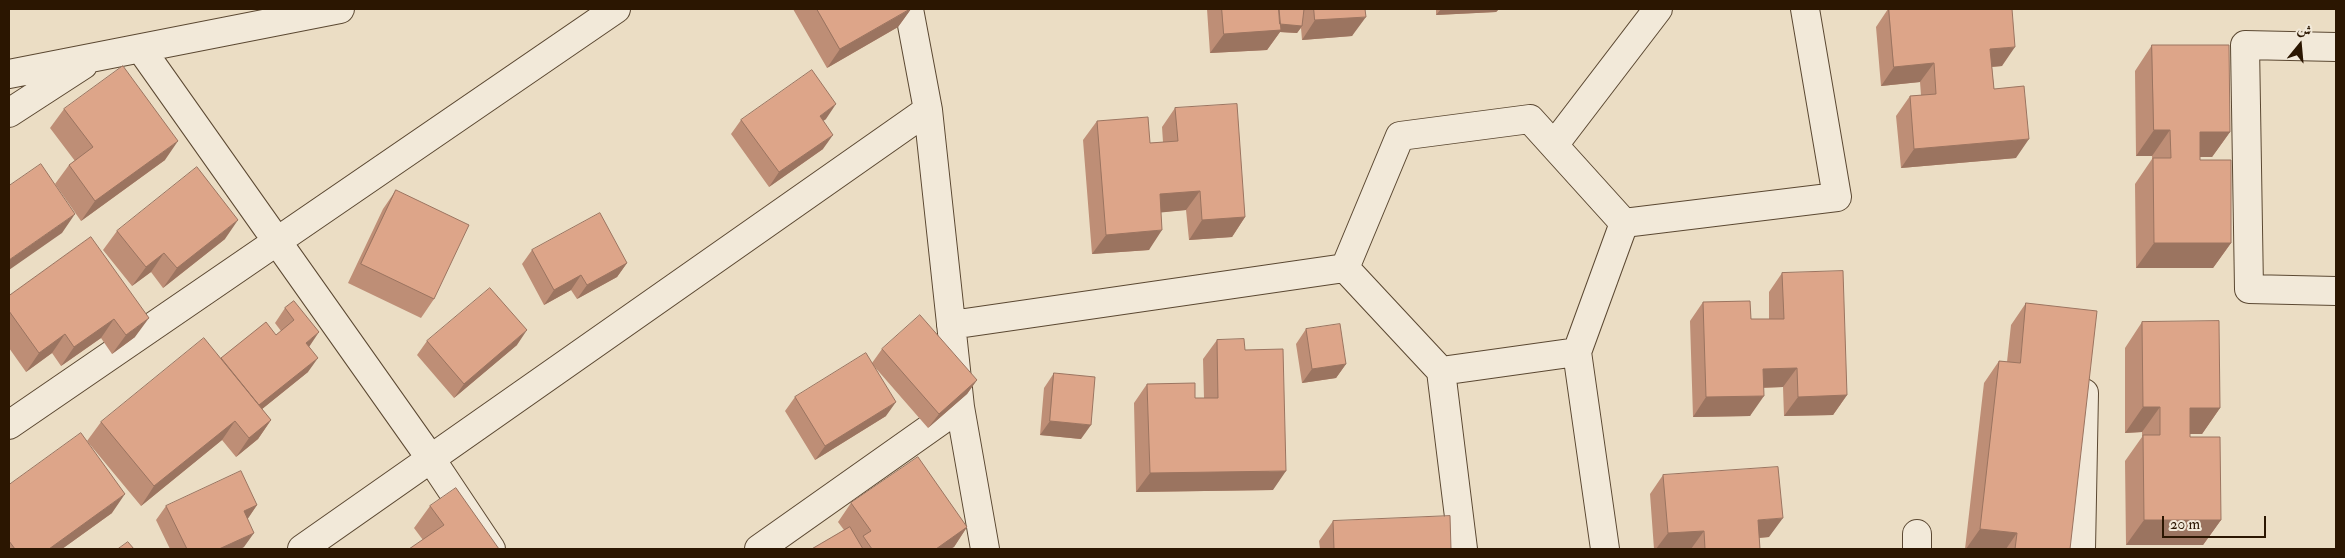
<!DOCTYPE html>
<meta charset="utf-8">
<style>
body{margin:0}
#map{position:relative;width:2345px;height:558px;overflow:hidden;background:#ebddc4;font-family:"IM FELL Double Pica",Amiri,serif}
canvas{display:block}
.frame{position:absolute;inset:0;border:10px solid #2b1601;pointer-events:none}
.north{position:absolute;left:2275px;top:20px;width:50px;height:50px;-webkit-text-stroke:4px #f2e9d9;paint-order:stroke;rotate:17deg;font-size:14px;font-weight:700;line-height:20px;text-align:center;color:#2b1601}
.north::after{content:'';display:block;margin:auto;width:18px;height:22px;background:#2b1601;clip-path:polygon(50% 0,100% 100%,50% 72%,0 100%)}
.scale{position:absolute;left:2162px;top:516px;width:104px;height:22px;box-sizing:border-box;border:2px solid #2b1601;border-top:0;padding-left:6px;font-size:15px;line-height:18px;white-space:nowrap;color:#2b1601;-webkit-text-stroke:4px #f2e9d9;paint-order:stroke}
</style>
<div id="map">
<canvas width="2345" height="558"></canvas>
<div class="frame"></div>
<div class="north">ش</div>
<div class="scale">20 m</div>
</div>
<script>
const ctx = document.querySelector('canvas').getContext('2d');
ctx.lineJoin = 'round';
function stroke(path, color, width, dash) {
  ctx.strokeStyle = color;
  ctx.lineWidth = width;
  ctx.lineCap = dash ? 'butt' : 'round';
  ctx.setLineDash(dash || []);
  ctx.stroke(path);
}
function fill(path, color) {
  ctx.fillStyle = color;
  ctx.fill(path, 'evenodd');
}
const minor = new Path2D(`
 M909 9 928 110 960 407 985 549
 M2336 47 2245 45 2249 289 2336 291
 M141 49 431 459 491 549
 M9 74 340 9
 M9 113 83 65
 M1554 145 1658 9
 M1624 223 1837 197 1805 9
 M951 325 1345 268
 M1577 352 1605 549
 M1441 371 1577 352 1624 223 1530 119 1400 136 1345 268 1441 371 1463 549
 M9 425 616 9
 M1917 534V549
 M302 549 928 110
 M759 549 960 407
 M2081 549 2084 393`);
stroke(minor, '#5b4832', 30);
stroke(minor, '#f2e9d9', 28);
fill(new Path2D(`
 M793 9H911L898 27 827 68Z
 M1207 9H1365L1352 36 1302 40 1301 28 1297 33 1280 32 1267 50 1210 53Z
 M1436 9H1499L1496 12 1436 15Z
 M1888 9H2012L2002 66 1992 67 1994 89 2016 158 1901 168 1896 116 1910 96 1921 95 1920 82 1881 86 1876 27Z
 M2152 45 2230 132 2212 157H2200V160L2231 243 2213 268H2136L2135 184 2152 159V156H2136L2135 71Z
 M1175 108 1245 217 1232 237 1189 240 1186 210 1161 212 1149 250 1092 254 1083 140 1097 121 1150 143 1163 142 1162 127Z
 M64 109 165 160 81 221 55 184 69 165 75 161 50 128Z
 M826 119 823 121V149L769 187 731 134 741 120Z
 M396 190 434 299 421 318 348 283 383 209Z
 M117 231 225 239 163 288 151 272 132 286 103 250Z
 M91 237 135 337 112 354 101 338 61 366 52 353 26 372 9 348V296Z
 M532 250 627 263 617 277 577 299 571 290 544 305 522 264Z
 M1782 273 1847 395 1833 415 1784 416 1783 387 1763 388 1750 416 1693 417 1690 321 1703 302 1751 319H1769V292Z
 M294 301 309 347 308 372 262 409 271 420 258 439 236 457 222 440 141 506 87 441 101 422 221 358 276 335 281 331 275 323 285 308Z
 M2026 303 2070 549H1965L1984 383 1999 361 2007 362 2011 325Z
 M2142 322 2220 408 2202 434H2190V437L2221 520 2203 545H2126L2125 461 2142 437V432L2125 433V348Z
 M1306 329 1346 364 1336 378 1302 383 1296 344Z
 M1217 340 1245 350 1273 490 1136 492 1134 403 1147 384 1195 398H1204L1203 359Z
 M427 341 517 345 454 398 417 355Z
 M882 349 977 380 967 394 928 428 873 365 886 416 815 460 785 411 795 397 872 363Z
 M1054 373 1081 439 1040 435 1044 388Z
 M1663 475 1769 537 1759 538 1760 549H1654L1650 494Z
 M9 485 112 513 62 549H9Z
 M851 503 967 527 954 547 950 549H812L844 530 838 522Z
 M257 505 247 519 244 547 240 549H170L156 520 166 506Z
 M430 506 499 549 423 540 414 528Z
 M1333 521 1451 549H1320L1319 541Z`), '#be8e76');
fill(new Path2D(`
 M911 9 898 27 827 68 840 49Z
 M1441 9H1499L1496 12 1436 15Z
 M1366 17 1352 36 1302 40 1315 20Z
 M1272 23 1302 26 1297 33 1280 32 1267 50 1210 53 1224 34Z
 M2015 47 2002 66 1977 68 1990 49Z
 M1934 63 1920 82 1881 86 1894 67Z
 M836 104 826 119 810 130 820 116Z
 M2154 130H2170L2152 156H2136Z
 M2200 132H2230L2212 157H2182Z
 M833 135 823 149 769 187 779 172Z
 M2029 139 2016 158 1901 168 1914 149Z
 M178 141 165 160 81 221 95 201Z
 M1200 191 1186 210 1146 214 1160 194Z
 M75 214 62 233 9 270V260Z
 M1245 217 1232 237 1189 240 1202 220Z
 M238 220 225 239 163 288 177 268Z
 M1162 230 1149 250 1092 254 1106 235Z
 M2154 243H2231L2213 268H2136Z
 M164 253 151 272 132 286 146 267Z
 M627 263 617 277 577 299 587 285Z
 M581 275 571 290 544 305 554 290Z
 M149 318 135 337 112 354 126 335Z
 M114 319 101 338 61 366 74 347Z
 M527 330 517 345 454 398 464 384Z
 M319 332 309 347 296 357 306 343Z
 M65 334 52 353 26 372 39 353Z
 M318 358 308 372 246 422 256 407Z
 M1346 364 1336 378 1302 383 1312 369Z
 M1797 368 1783 387 1749 388 1763 369Z
 M977 380 967 394 928 428 939 414Z
 M1847 395 1833 415 1784 416 1798 397Z
 M1764 396 1750 416 1693 417 1706 397Z
 M896 402 886 416 815 460 825 446Z
 M2143 407H2160L2142 432 2125 433Z
 M2190 408H2220L2202 434H2172Z
 M271 420 258 439 236 457 249 438Z
 M235 421 222 440 141 506 154 486Z
 M1050 421 1091 425 1081 439 1040 435Z
 M1286 471 1273 490 1136 492 1150 473Z
 M125 494 112 513 62 549H49Z
 M257 505 247 520 244 511Z
 M1783 518 1769 537 1744 539 1758 520Z
 M2144 520H2221L2203 545H2126Z
 M967 527 954 547 950 549H936Z
 M1980 529 2017 533 2006 549H1966Z
 M1704 531 1691 549H1656L1668 533Z
 M254 533 244 547 240 549H219Z`), '#9b7460');
const building = new Path2D(`
 M817 9H910L840 49Z
 M1222 9H1279L1281 30 1224 34Z
 M1279 9H1304L1302 26 1280 24Z
 M1314 9H1365L1366 17 1315 20Z
 M1889 9H2012L2015 47 1990 49 1994 89 2024 86 2029 139 1914 149 1910 96 1936 94 1934 63 1894 67Z
 M2152 45H2229L2230 132H2200V160H2231V243H2154L2153 158H2171L2170 130H2154Z
 M123 66 178 141 95 201 69 165 93 147 64 109Z
 M812 70 836 104 820 116 833 135 779 172 741 120Z
 M1237 104 1245 217 1202 220 1200 191 1160 194 1162 230 1106 235 1097 121 1148 117 1150 143 1178 141 1175 108Z
 M41 164 75 214 9 260V186Z
 M197 167 238 220 177 268 164 253 146 267 117 231Z
 M396 190 469 225 434 299 361 264Z
 M600 213 627 263 587 285 581 275 554 290 532 250Z
 M91 237 149 318 126 335 114 319 74 347 65 334 39 353 9 311V296Z
 M1843 271 1847 395 1798 397 1797 368 1763 369 1764 396 1706 397 1703 302 1750 301 1751 319H1784L1782 273Z
 M490 288 527 330 464 384 427 341Z
 M294 301 319 332 306 343 318 358 259 405 221 358 266 322 276 335 294 320 285 308Z
 M2026 303 2097 311 2070 549H2015L2017 533 1980 529 1999 361 2020 363Z
 M920 315 977 380 939 414 882 349Z
 M2219 321 2220 408H2190V437H2220L2221 520H2144L2143 435H2160V407H2143L2142 322Z
 M1340 324 1346 364 1312 369 1306 329Z
 M204 338 271 420 249 438 235 421 154 486 101 422Z
 M1244 339 1245 350 1283 349 1286 471 1150 473 1147 384 1195 383V398H1218L1217 340Z
 M866 353 896 402 825 446 795 397Z
 M1054 373 1095 377 1091 425 1050 421Z
 M81 433 125 494 49 549H15L9 541V485Z
 M918 457 967 527 936 549H872L863 536 871 531 851 503Z
 M1778 467 1783 518 1758 520 1760 549H1705L1704 531 1668 533 1663 475Z
 M241 471 257 505 244 511 254 533 219 549H187L166 506Z
 M456 488 499 549H409L444 525 430 506Z
 M1450 516 1451 549H1334L1333 521Z
 M850 527 863 549H812Z
 M128 542 134 549H118Z`);
fill(building, '#dda589');
stroke(building, '#9b7460', 1);
</script>
